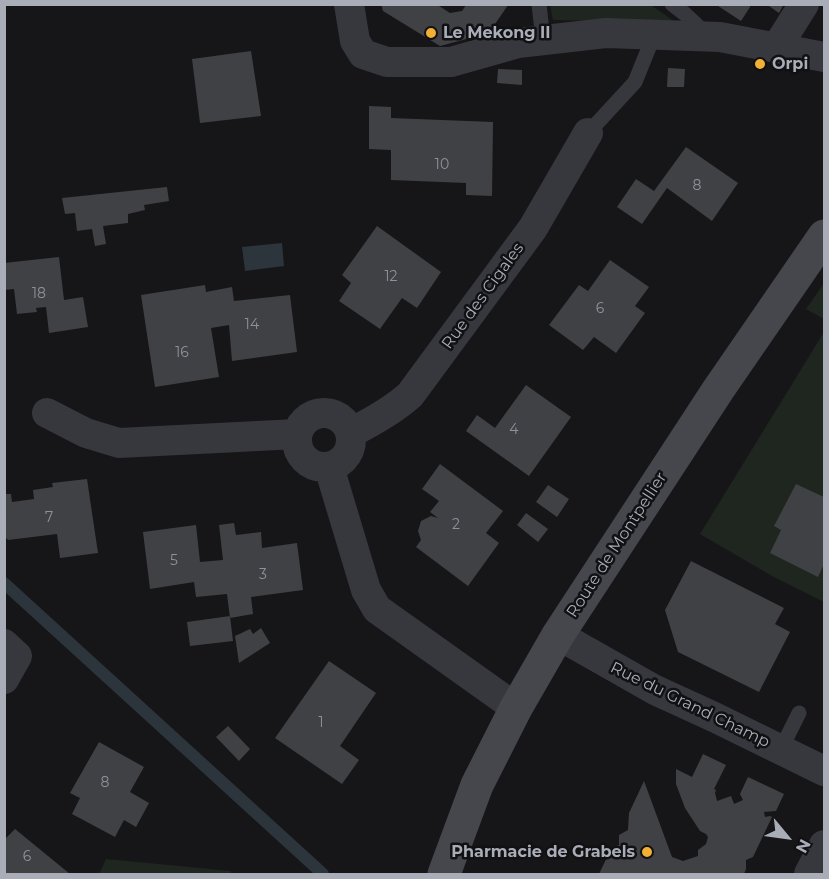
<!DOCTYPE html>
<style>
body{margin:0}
#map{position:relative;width:829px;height:879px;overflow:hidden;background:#161618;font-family:Montserrat,sans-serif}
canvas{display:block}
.frame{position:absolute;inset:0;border:6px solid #a8adb8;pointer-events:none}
.north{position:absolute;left:757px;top:807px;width:60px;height:60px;-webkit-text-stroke:4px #111113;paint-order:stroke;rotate:119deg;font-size:16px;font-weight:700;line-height:24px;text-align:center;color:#a8adb8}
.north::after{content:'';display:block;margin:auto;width:21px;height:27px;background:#a8adb8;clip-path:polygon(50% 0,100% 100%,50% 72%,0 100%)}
</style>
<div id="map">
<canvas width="829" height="879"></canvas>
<div class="frame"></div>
<div class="north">N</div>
</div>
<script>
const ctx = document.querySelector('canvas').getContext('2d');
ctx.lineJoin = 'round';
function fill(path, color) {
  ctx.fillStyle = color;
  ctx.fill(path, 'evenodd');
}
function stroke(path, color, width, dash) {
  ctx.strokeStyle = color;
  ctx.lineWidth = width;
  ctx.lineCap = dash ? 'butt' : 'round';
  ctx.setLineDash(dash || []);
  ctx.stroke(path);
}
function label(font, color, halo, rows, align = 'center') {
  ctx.font = font + ' Montserrat,sans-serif';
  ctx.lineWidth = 5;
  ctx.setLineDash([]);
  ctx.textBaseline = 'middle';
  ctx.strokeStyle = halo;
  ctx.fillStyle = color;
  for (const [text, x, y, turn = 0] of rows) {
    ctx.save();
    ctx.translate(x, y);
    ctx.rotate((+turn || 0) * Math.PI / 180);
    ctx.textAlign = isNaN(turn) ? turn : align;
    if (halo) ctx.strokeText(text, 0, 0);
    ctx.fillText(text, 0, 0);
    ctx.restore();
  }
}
fill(new Path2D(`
 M550 5H651L675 22 553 20Z
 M824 283V319L806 309Z
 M824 332V602L772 576 700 534Z
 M106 859 231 871 230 874H99Z`), '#1e261f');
fill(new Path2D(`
 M282 243 284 266 245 271 242 247Z`), '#2c353c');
stroke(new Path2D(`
 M4 583 323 874`), '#2c353c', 12);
fill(new Path2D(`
 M381 4H436L450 13 462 11 466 5H508L489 33 440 46 383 11Z
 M715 4H750V7L741 21Z
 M766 4H784L779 13Z
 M251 51 261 116 200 123 192 59Z
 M668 68 685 69 684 87H667Z
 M498 69 522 70V85L497 83Z
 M369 106 391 107V118L493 122 492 196 466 195V183L391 180V150L369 149Z
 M686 147 738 183 712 221 667 188 642 224 617 207 636 179 654 191Z
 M167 187 169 201 144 205 145 210 128 214V223L103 226 106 244 95 246 92 229 77 231 75 213 65 214 62 198Z
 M377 226 441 272 417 308 402 298 380 329 339 301 351 283 342 275Z
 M59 257 64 300 83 297 88 327 49 333 46 307 36 308 37 312 17 314 14 289 4 290V263Z
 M610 260 649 287 635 306 645 313 616 353 594 337 583 350 549 325 579 285 588 291Z
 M205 285 206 292 232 287 234 301 290 295 297 352 232 361 229 325 211 328 219 377 155 387 141 295Z
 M526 385 571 417 529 476 466 431 477 415 495 428Z
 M440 464 503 511 486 533 499 543 468 586 416 547 421 540 418 531 421 521 431 516 438 518 430 512 439 501 422 489Z
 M87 479 98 553 60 558 57 534 8 540 4 536V494H11L12 502 34 499 33 490 53 487 52 483Z
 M796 484 824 497V564L818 577 770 553 781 530 774 526Z
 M548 485 569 499 557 517 536 502Z
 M526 513 548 529 538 542 517 525Z
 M234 523 236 535 261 532 262 548 297 543 303 590 251 597 253 614 230 618 227 594 196 597 194 582 150 589 143 532 196 525 200 562 223 560 219 525Z
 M691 561 784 608 775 624 790 632 759 692 678 652 665 610Z
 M230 616 233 641 190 646 187 622Z
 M261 628 270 643 239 663 235 636 250 629 253 634Z
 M329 661 376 693 340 746 359 760 342 784 275 738Z
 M228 726 250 749 239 761 216 737Z
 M99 742 144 767 130 792 149 803 136 827 124 820 115 837 72 814 80 798 70 793Z
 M703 754 726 765 714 789 716 790 715 793 717 801 731 796 734 804 743 800 740 794 748 777 784 794 776 811 764 812 765 817 770 816 772 817 753 857 746 860V869L744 874H599L612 847 619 845V835L628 830 629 813 644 781 672 857 683 861 698 856V850L706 844 708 837 706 834 700 831 685 808 676 784V769L692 777Z
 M15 829 70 874H4V840Z`), '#404145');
stroke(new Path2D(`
 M539 4 543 40
 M672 4 685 14 706 34
 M588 133 635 82 654 35
 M781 749 799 713`), '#37383d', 15);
stroke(new Path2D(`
 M349 4 355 41 363 54 387 62H451L518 43 606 33 720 37 824 57
 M777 47 804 4
 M297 440a27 27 0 1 1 54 0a27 27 0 1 1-54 0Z
 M47 413 86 433 119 443 297 434
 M350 433C372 422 392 411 410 395L533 228 588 133
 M329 467 366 590 377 609 516 708
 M558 635 655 690 714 717 824 771
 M4 644 17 656 4 679
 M809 874 824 845`), '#37383d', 30);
stroke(new Path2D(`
 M444 874 477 785 516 708 558 635 718 390 824 236`), '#45474d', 33);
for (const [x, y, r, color] of [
 [431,33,6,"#f2b134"],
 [760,64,6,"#f2b134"],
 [647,852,6,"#f2b134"]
]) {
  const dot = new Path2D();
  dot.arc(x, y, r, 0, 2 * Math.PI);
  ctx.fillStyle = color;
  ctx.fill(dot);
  stroke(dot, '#111113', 2);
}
label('14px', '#8e929b', null, [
 ["10",442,165],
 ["8",697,186],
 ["12",391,277],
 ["18",39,294],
 ["6",600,309],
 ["14",252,325],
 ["16",182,353],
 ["4",514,430],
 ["7",49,518],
 ["2",456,525],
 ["5",174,561],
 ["3",263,575],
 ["1",321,723],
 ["8",105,783],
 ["6",27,857]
]);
label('bold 16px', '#a8adb8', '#111113', [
 ["Le Mekong II",443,33],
 ["Orpi",772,64],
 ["Pharmacie de Grabels",635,852,"right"]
], 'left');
label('16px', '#a8adb8', '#111113', [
 ["Rue des Cigales",483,296,-54],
 ["Route de Montpellier",617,545,-57],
 ["Rue du Grand Champ",690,705,26]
]);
</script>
